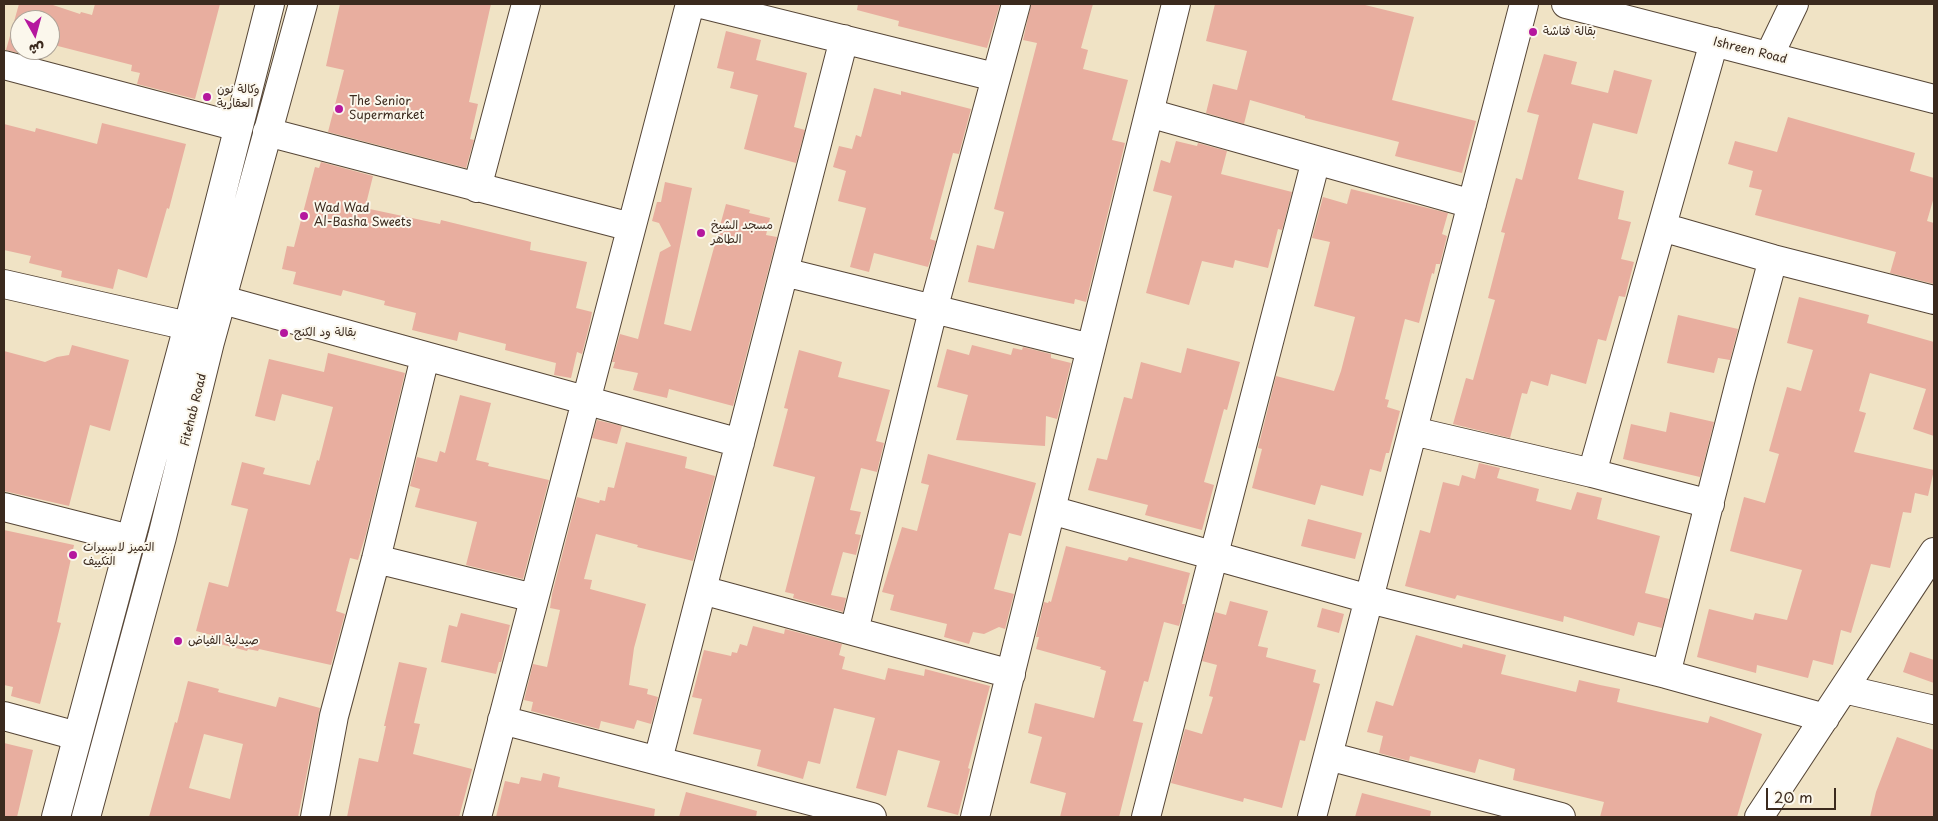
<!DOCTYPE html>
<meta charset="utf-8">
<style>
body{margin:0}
#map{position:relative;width:1938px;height:821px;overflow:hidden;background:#f0e3c5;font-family:"Playpen Sans","Playpen Sans Arabic",sans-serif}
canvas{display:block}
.frame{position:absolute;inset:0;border:5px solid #3b2a1e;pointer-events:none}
.north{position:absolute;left:10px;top:10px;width:50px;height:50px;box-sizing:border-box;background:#fbf7ec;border:1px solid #aea59a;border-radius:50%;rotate:173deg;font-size:14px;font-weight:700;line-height:20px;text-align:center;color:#3b2a1e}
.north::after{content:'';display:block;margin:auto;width:18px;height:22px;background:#b5179e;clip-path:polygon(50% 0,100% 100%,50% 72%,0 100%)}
.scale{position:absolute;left:1766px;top:788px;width:70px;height:22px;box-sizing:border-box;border:2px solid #3b2a1e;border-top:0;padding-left:6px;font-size:15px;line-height:18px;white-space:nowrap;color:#3b2a1e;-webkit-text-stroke:4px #fbf7ec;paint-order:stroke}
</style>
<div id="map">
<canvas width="1938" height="821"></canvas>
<div class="frame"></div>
<div class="north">ش</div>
<div class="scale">20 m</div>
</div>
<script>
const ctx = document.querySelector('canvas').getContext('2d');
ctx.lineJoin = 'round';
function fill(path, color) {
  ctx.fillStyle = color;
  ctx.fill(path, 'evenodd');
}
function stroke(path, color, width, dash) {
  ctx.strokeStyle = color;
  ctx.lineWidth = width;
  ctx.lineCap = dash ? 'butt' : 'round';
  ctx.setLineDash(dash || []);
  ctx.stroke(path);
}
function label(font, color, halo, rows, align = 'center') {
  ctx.font = font + ' "Playpen Sans","Playpen Sans Arabic",sans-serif';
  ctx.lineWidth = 4;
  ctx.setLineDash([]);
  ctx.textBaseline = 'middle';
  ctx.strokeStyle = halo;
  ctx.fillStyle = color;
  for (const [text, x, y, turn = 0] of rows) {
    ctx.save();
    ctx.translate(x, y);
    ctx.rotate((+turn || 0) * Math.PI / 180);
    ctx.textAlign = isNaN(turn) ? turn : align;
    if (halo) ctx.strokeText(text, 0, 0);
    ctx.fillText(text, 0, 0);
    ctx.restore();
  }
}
fill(new Path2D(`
 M19 4H50L80 14 81 12 92 15 95 4H220L195 99 137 84 140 73 131 71 132 65 50 44V20H20V50H37L35 57 6 50Z
 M340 4H491L469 102 478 104 470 139 474 140 466 168 328 132 344 70 326 66Z
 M858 4H1000L987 48 898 26 899 21 857 10Z
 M1031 4H1093L1081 48 1088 50 1083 69 1128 80 1112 140 1125 143 1086 302 1075 299 1074 304 968 282 977 245 994 249 1004 212 994 209 1037 43 1023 40Z
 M1215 4H1361L1414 17 1392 100 1476 121 1462 173 1395 156 1399 142 1305 118V116L1299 114 1250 100 1244 124 1206 113 1213 84 1237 90 1247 51 1206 41Z
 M726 31 761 40 756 60 807 73 794 127 805 130 796 163 744 149 758 95 730 88 734 72 717 68Z
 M1544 54 1577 62 1571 84 1608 93 1614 70 1652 80 1637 134 1593 123 1578 179 1624 191 1618 219 1631 222 1621 259 1634 262 1625 297 1619 296 1606 341 1598 339 1586 384 1551 374 1548 386 1531 381 1527 394 1522 393 1510 438 1453 424 1466 378 1473 380 1495 300 1488 298 1505 233 1501 232 1516 178 1522 180 1539 115 1527 112Z
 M874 88 901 95V91L971 109 959 154 953 153 930 239 936 241 928 267 874 253 869 272 850 267 866 208 838 201 846 171 833 167 839 146 852 149 856 135 861 137Z
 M1788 117 1915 153 1910 171 1934 178V197L1927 221 1934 223V284L1890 273 1896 252 1755 215 1762 190 1749 187 1753 171 1728 164 1735 141 1777 152Z
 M102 123 186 144 169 209 167 208 147 278 118 269 113 289 61 277 62 271 29 263 31 256 4 250V124L35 132 36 128 97 144Z
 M1176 141 1197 146 1198 143 1227 151 1221 174 1292 192 1282 230 1278 229 1268 268 1235 260 1233 268 1202 261 1189 305 1146 293 1172 196 1153 191 1161 160 1170 163Z
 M321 162 373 176 365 208 440 224 441 220 531 242 530 250 587 262 576 308 592 312 590 323 582 354 577 352 571 378 554 375 556 363 505 350 506 344 459 332 457 341 412 330 416 313 384 305 385 301 343 290 341 296 293 284 296 272 282 269 287 246 294 247 315 167 319 168Z
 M665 182 692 188 664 324 691 331 726 204 750 210 749 213 770 218 766 235 777 237 733 406 669 389 667 398 633 390 638 373 613 368 615 362H612L620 334 638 339 660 252 671 246 659 223 652 221 657 202H661Z
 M1351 189 1448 213 1442 234 1447 236 1440 264H1436L1434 274 1432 273 1419 323 1405 319 1385 399 1389 400 1387 407 1400 411 1389 453H1386L1381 472 1370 469 1363 496 1321 485 1315 505 1252 488 1262 449 1258 448 1276 376 1334 391 1341 371 1355 317 1314 306 1330 242 1312 238 1323 197 1347 204Z
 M1799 297 1869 315 1867 323 1934 342V436L1913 429 1926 389 1870 373 1859 411 1866 413 1854 452 1934 470 1928 496 1915 493 1911 513 1903 512 1890 568 1871 564 1851 633 1841 630 1833 665 1813 660 1808 678 1757 665 1756 673 1697 657 1709 609 1753 620 1755 613 1787 620 1802 570 1730 551 1744 497 1765 503 1779 454 1769 451 1787 387 1801 391 1813 350 1787 343Z
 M1678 315 1738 329 1730 360 1718 358 1714 373 1667 363Z
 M72 345 129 360 110 431 90 425 69 506 4 491V351L45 362 57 357 69 355Z
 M972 345 1011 355 1013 348 1022 350 1023 347 1051 354V358L1071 363 1057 419 1046 416 1045 446 956 440 968 395 937 387 947 349 969 355Z
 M1187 348 1240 362 1227 410 1224 409 1204 482 1214 485 1202 530 1145 515 1148 505 1088 490 1097 458 1107 460 1124 397 1132 399 1141 362 1181 373Z
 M799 350 842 362 838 377 890 390 876 441 884 443 877 472 861 468 850 510 861 512 855 534 861 535 856 555 843 552 831 595 846 598 843 612 793 598 794 594 785 592 815 477 773 466 788 409 784 408Z
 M328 353 405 373 366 534 358 560 350 558 336 611 345 614 331 665 259 649 258 651 248 649 247 651 209 641 211 635 196 631 209 582 228 587 248 509 231 505 242 462 265 468 263 474 310 485 317 460 319 461 333 407 282 394 275 421 255 416 269 359 324 372Z
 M460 395 491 403 476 460 489 463 488 466 549 480 523 579 466 565 477 522 415 507 420 489 410 486 417 457 437 462 440 451 445 453Z
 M1670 412 1714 422 1700 477 1623 459 1631 424 1666 432Z
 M597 420 622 426 617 444 592 438Z
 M626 442 687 457 685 468 715 476 693 561 637 547 638 545 596 534 584 579 592 580 590 589 646 604 634 648 629 685 648 689 647 694 658 697 651 724 637 720 634 729 601 721 599 729 531 711 533 702 524 700 533 664 547 667 560 610 550 608 552 594 577 497 599 503 600 500 605 501 608 487 614 488Z
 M928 454 1036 483 1021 536 1009 533 994 589 1014 594 1005 629 999 627 984 634 973 632 969 644 944 637 947 624 890 610 894 595 882 592 902 527 917 531 929 485 921 483Z
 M1479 463 1500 468 1497 478 1539 489 1536 501 1571 510 1577 492 1602 498 1597 519 1660 536 1645 593 1669 599 1662 628 1638 622 1634 636 1564 616 1563 622 1457 595 1455 599 1405 586 1420 530 1430 533 1443 482 1459 486 1462 475 1475 479Z
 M1308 519 1362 533 1355 559 1301 546Z
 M4 530 74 545 57 622 61 623 40 704 11 696 13 687 4 685Z
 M1066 546 1127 561 1129 557 1190 573 1182 604H1185L1179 626 1164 622 1148 682 1144 681 1133 721 1143 723 1119 817H1060L1066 793 1030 783 1042 737 1028 733 1035 703 1094 718 1106 671 1100 669 1101 667 1036 649 1039 637H1036L1044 602 1048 603 1049 601 1051 602Z
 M1230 601 1268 611 1258 646 1268 648 1266 657 1316 670 1313 682 1320 684 1305 741 1300 740 1282 808 1244 798 1243 802 1171 783 1185 729 1202 734 1213 697 1209 696 1217 665 1202 661 1215 612 1226 615Z
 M1322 608 1344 614 1339 633 1317 627Z
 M461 613 510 625 501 662H499L496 674 441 662 449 625 457 627Z
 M753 626 784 634 785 629 842 644 839 655 845 657 842 669 885 680 888 668 924 676 925 669 990 686 968 768 970 769 958 815 927 807 940 761 898 750 886 796 856 788 875 718 834 708 820 764 808 761 803 779 757 766 761 750 693 734 702 699 692 697 704 650 731 656 732 652 737 653 740 644 747 646Z
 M1416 635 1462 648 1463 644 1506 655 1501 674 1576 692 1579 680 1600 685 1620 689 1617 702 1708 723 1710 716 1762 734 1737 817H1600L1604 802 1513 780 1515 769 1479 759 1475 773 1410 756 1409 761 1379 753 1383 736 1367 732 1376 701 1393 706Z
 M1910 652 1934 660V683L1903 672Z
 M399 662 427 668 414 723 420 724 413 754 472 769 459 817H347L359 758 378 762 386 726H384Z
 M188 681 219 689 218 692 276 707 279 697 320 708 298 817H149L175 722 177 723ZM204 734 243 744 230 799 189 788Z
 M1897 737 1934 750V817H1870L1876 792Z
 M4 743 33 750 17 817H4Z
 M543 773 560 777 558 787 655 809 654 817H496L505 781 519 784 521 777 541 781Z
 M686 792 757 811 756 817H679Z
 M1362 793 1431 811 1430 817H1355Z`), '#e8ae9f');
const street = new Path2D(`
 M701 4 995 77
 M1769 56 1794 4
 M4 65 238 127
 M1149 113 1472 204
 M267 132 631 227
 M477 188 526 4
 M1662 227 1773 259 1934 300
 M784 272 1091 348
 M4 284 188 326
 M223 300 740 443
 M1413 431 1592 473 1710 504
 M1592 473 1714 42
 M4 507 130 539
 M1051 510 1369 599 1666 674 1825 718
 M376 559 534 598
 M702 590 1011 674
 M854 631 933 310 1016 4
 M1666 674 1740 382 1773 259
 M1844 689 1934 710
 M4 716 77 736
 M502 720 872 817
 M1328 756 1561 817
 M658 760 844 39
 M315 817 334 716 376 559 425 357
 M477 817 690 4
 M975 817 1176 4
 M1146 817 1316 160
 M1312 817 1524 4
 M1759 817 1934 552`);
const secondary = new Path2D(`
 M1566 4 1934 99
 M56 817 188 326 270 4
 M86 817 162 537 210 342 303 4`);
stroke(street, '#564637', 30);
stroke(secondary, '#564637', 30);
stroke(street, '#fff', 28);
stroke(secondary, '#fff', 28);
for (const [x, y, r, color] of [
 [1533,32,5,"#b5179e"],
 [207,97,5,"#b5179e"],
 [339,109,5,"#b5179e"],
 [304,216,5,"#b5179e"],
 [701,233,5,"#b5179e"],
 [284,333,5,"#b5179e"],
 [73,555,5,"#b5179e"],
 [178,641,5,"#b5179e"]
]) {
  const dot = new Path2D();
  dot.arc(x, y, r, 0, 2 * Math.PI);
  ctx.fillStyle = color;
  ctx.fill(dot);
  stroke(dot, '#fbf7ec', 2);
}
label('12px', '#3b2a1e', '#fbf7ec', [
 ["بقالة فتاشة",1543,32],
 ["وكالة نون",217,90],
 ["العقارية",217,104],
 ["The Senior",349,102],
 ["Supermarket",349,116],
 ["Wad Wad",314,209],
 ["Al-Basha Sweets",314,223],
 ["مسجد الشيخ",711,226],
 ["الطاهر",711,240],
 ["بقالة ود الكنج",294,333],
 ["التميز لاسبيرات",83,548],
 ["التكييف",83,562],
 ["صيدلية الفياض",188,641]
], 'left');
label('12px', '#3b2a1e', '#fbf7ec', [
 ["Ishreen Road",1750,51,14],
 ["Fitehab Road",194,410,-76]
]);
</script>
